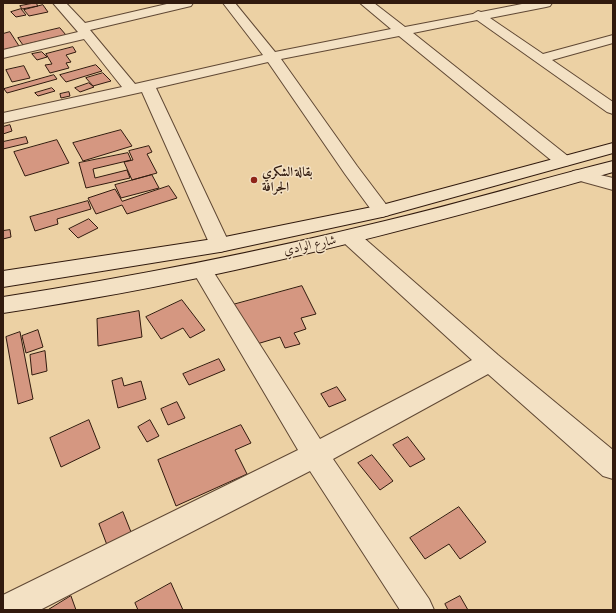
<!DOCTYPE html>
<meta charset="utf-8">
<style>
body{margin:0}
#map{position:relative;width:616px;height:613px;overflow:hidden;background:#ecd1a4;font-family:"Libre Bodoni",serif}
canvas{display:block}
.frame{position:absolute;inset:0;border:4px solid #311a0e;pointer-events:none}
</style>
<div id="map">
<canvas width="616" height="613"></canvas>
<div class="frame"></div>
</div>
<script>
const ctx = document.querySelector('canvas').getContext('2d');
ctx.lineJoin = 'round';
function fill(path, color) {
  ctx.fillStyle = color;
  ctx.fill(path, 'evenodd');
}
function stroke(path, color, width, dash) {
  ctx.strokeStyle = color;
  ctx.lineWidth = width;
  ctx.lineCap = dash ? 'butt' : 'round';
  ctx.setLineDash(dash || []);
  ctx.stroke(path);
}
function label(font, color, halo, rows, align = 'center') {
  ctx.font = font + ' "Libre Bodoni",Amiri,serif';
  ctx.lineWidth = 3;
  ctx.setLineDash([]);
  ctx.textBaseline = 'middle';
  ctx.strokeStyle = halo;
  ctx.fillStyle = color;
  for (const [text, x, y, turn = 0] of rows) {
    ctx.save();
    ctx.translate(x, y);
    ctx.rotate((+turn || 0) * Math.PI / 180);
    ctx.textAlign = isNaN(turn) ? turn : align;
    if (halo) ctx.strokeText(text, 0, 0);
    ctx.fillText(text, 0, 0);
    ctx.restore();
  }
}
const building = new Path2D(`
 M36 3 38 6 22 9 20 6Z
 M43 5 48 12 29 16 24 10Z
 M21 9 26 15 16 17 11 12Z
 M60 28 66 35 23 45 18 38Z
 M10 32 19 46 3 50V34Z
 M73 47 76 52 66 55 71 62 66 63 69 68 50 73 45 65 52 64 46 54Z
 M42 52 47 57 37 60 32 54Z
 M96 65 102 71 66 82 60 75Z
 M24 66 30 78 12 82 6 70Z
 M103 73 111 81 93 86 86 78Z
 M54 75 57 79 7 93 4 89Z
 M89 83 94 87 80 92 75 88Z
 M52 88 55 91 38 96 35 93Z
 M69 92 70 96 61 98 60 94Z
 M10 125 12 131 3 134V127Z
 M121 130 132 146 83 161 73 143Z
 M26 137 28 143 3 149V142Z
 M57 140 69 163 25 176 14 152Z
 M149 146 152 152 147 154 157 173 132 180 124 162 133 160 129 151Z
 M128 153 131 160 93 169 95 178 127 170 130 178 86 188 79 163Z
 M152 175 159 188 121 198 115 185Z
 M169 186 177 198 127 214 122 205 96 214 88 198 115 189 122 201Z
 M88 201 91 209 57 219 58 224 35 231 30 217Z
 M89 219 98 228 78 238 69 229Z
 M10 230 11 237 3 239V231Z
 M302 286 316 314 301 318 306 329 294 333 300 344 285 348 280 337 247 347 225 307Z
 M182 300 205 330 190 338 183 328 161 339 146 317Z
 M139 311 142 337 98 346 97 319Z
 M38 330 43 347 26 353 22 336Z
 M20 332 33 399 18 404 6 337Z
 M45 351 47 371 32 375 30 355Z
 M219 359 225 370 189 385 183 374Z
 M122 378 124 386 141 381 146 399 118 408 112 381Z
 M337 387 346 400 329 407 321 394Z
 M177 402 185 418 168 425 161 409Z
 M89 420 100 448 61 467 50 438Z
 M150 420 159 436 147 442 138 427Z
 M241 425 251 443 235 450 247 474 176 506 158 460Z
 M408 437 425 459 410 467 393 445Z
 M372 455 393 481 380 490 358 463Z
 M459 507 486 542 460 559 449 544 425 559 410 538Z
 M123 512 131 532 107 545 99 524Z
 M171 583 183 610H138L135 603Z
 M71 596 76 610H48Z
 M460 596 468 610H448L445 604Z`);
fill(building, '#d59781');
stroke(building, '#311a0e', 1);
const street = new Path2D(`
 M53 3H66L85 23 171 3H193L191 6 90 30 135 84 263 55 223 3H235L275 52 391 29 360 3H374L405 27 473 14 478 11 481 12 527 3H552L550 6 546 7 490 18 543 54 613 35V43L552 60 613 102V114L607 112 477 20 413 33 569 157 572 161 569 165 563 166 557 165 399 36 281 59 357 166 391 211 389 215 382 217 375 215 345 174 268 62 156 88 230 245 227 250 220 252 213 250 210 245 142 92 3 123V113L122 87 84 39 3 58V50L78 32Z
 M579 170 613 178V190L573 179 570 175 573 171Z
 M350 230 357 232 498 355 613 450V479L603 476 488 374 333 459 429 599 434 610H400L310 471 40 610H3V595L298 450 192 270 195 265 202 263 209 265 320 439 472 360 343 242 340 237 343 232Z`);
const secondary = new Path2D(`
 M613 143V153L382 217 220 252 3 287V271L220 238 382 205Z
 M613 161V172C488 208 362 242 235 270 158 287 81 301 3 313V297C132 277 259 252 385 221 462 203 537 180 613 161Z`);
stroke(street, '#604834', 2);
stroke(secondary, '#311a0e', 2);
fill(street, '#f3e1c4');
fill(secondary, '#f3e1c4');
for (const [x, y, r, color] of [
 [254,180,4,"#8f2418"]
]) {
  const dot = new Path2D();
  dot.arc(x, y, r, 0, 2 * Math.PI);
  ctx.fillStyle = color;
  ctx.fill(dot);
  stroke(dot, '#f3e1c4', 1.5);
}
label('bold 13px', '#311a0e', '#f3e1c4', [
 ["بقالة الشكري",262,173],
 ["الجرافة",262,188]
], 'left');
label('13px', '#311a0e', '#f3e1c4', [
 ["شارع الوادي",310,246,-12]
]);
</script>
